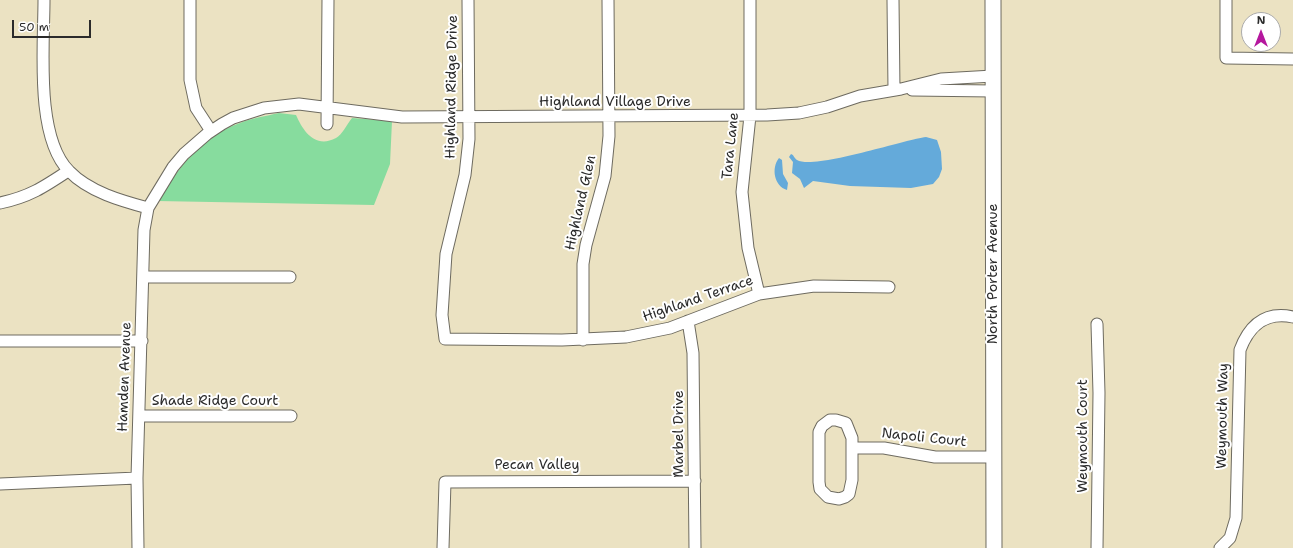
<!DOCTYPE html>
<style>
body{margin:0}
#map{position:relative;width:1293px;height:548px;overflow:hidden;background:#ebe2c2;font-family:"Shantell Sans",sans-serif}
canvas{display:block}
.north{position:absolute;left:1241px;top:12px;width:40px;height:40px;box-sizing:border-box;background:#fff;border:1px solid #aaa;border-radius:50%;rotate:0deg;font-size:11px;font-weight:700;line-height:16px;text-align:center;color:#2b2b2b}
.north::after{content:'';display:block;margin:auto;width:14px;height:18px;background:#b5179e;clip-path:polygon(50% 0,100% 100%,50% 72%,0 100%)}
.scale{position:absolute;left:12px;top:20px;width:79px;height:18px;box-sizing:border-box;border:2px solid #2b2b2b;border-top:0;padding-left:5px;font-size:12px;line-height:14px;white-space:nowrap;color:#2b2b2b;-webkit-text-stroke:3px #fff;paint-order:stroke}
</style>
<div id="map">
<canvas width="1293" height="548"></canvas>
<div class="north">N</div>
<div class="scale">50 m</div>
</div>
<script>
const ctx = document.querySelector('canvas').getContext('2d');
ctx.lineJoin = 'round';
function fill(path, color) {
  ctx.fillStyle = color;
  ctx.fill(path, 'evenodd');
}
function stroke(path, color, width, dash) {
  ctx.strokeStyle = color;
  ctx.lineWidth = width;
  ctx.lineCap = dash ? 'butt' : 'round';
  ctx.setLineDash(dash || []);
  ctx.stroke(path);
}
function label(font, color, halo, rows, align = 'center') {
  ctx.font = font + ' "Shantell Sans",sans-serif';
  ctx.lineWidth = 4;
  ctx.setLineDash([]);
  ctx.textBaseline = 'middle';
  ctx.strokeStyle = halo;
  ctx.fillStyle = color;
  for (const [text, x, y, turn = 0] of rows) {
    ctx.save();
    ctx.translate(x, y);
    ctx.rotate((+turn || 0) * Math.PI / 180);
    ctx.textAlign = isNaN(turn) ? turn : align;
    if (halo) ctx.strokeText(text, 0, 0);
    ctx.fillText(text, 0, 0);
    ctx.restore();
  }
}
fill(new Path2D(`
 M279 113 296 115C303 131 315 149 336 138 342 135 347 124 352 118L392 121 390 164 374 205 157 201C180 167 200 137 240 123 252 118 266 116 279 113Z`), '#87dc9e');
fill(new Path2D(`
 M926 137 937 140 941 152 942 169 939 177 933 184 911 188 850 186 813 181 804 188 800 179 792 173 793 162 789 157 791 154C794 155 794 158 797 160 814 170 903 140 926 137Z
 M779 158 782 160 783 174 788 183 787 190C774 186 771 168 779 158Z`), '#64aada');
const street = new Path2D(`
 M44 0C44 46 35 137 69 171 89 192 122 201 148 208
 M190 0V80L196 108 211 131
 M468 0 469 139 465 175 446 254 442 315 445 339 562 340 626 337 670 328 759 294 814 286 889 287
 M750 0V116L742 192 748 248 759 294
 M893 0 894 90
 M1226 0V58L1293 59
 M912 90 993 91
 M327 124 328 0
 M0 203C29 197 44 187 68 171
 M143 277H290
 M688 321 693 353 695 548
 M1097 324 1099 393 1097 548
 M583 340V264L586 245 605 176 609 136 608 0
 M0 341H142
 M139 416H291
 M830 420H836L846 423 852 438V480L849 494 845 497 839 499 828 497 820 489 819 482V432L822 426Z
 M852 448H884L935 457H993
 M0 484 137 478
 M138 548 137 478 144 230 148 208 173 167 184 154 207 134 222 124 233 118 264 108 299 104 402 117 767 115 799 113 827 107 860 96 901 89 941 79 993 76
 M443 548 445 482 695 481
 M1220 548 1230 538 1236 518 1240 350C1249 326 1265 311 1293 317`);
const secondary = new Path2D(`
 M993 0 994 548`);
stroke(street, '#6e6b60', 13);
stroke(secondary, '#6e6b60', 17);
stroke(street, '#fff', 11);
stroke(secondary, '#fff', 15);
label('14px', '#2b2b2b', '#fff', [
 ["Highland Ridge Drive",452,87,-89],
 ["Highland Village Drive",615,102],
 ["Tara Lane",731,146,-84],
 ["Highland Glen",581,203,-77],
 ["North Porter Avenue",993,274,-90],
 ["Highland Terrace",698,299,-19],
 ["Hamden Avenue",125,377,-88],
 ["Shade Ridge Court",215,401],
 ["Weymouth Way",1223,416,-89],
 ["Marbel Drive",679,434,-90],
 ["Weymouth Court",1083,436,-90],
 ["Napoli Court",924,438,6],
 ["Pecan Valley",537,465]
]);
</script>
